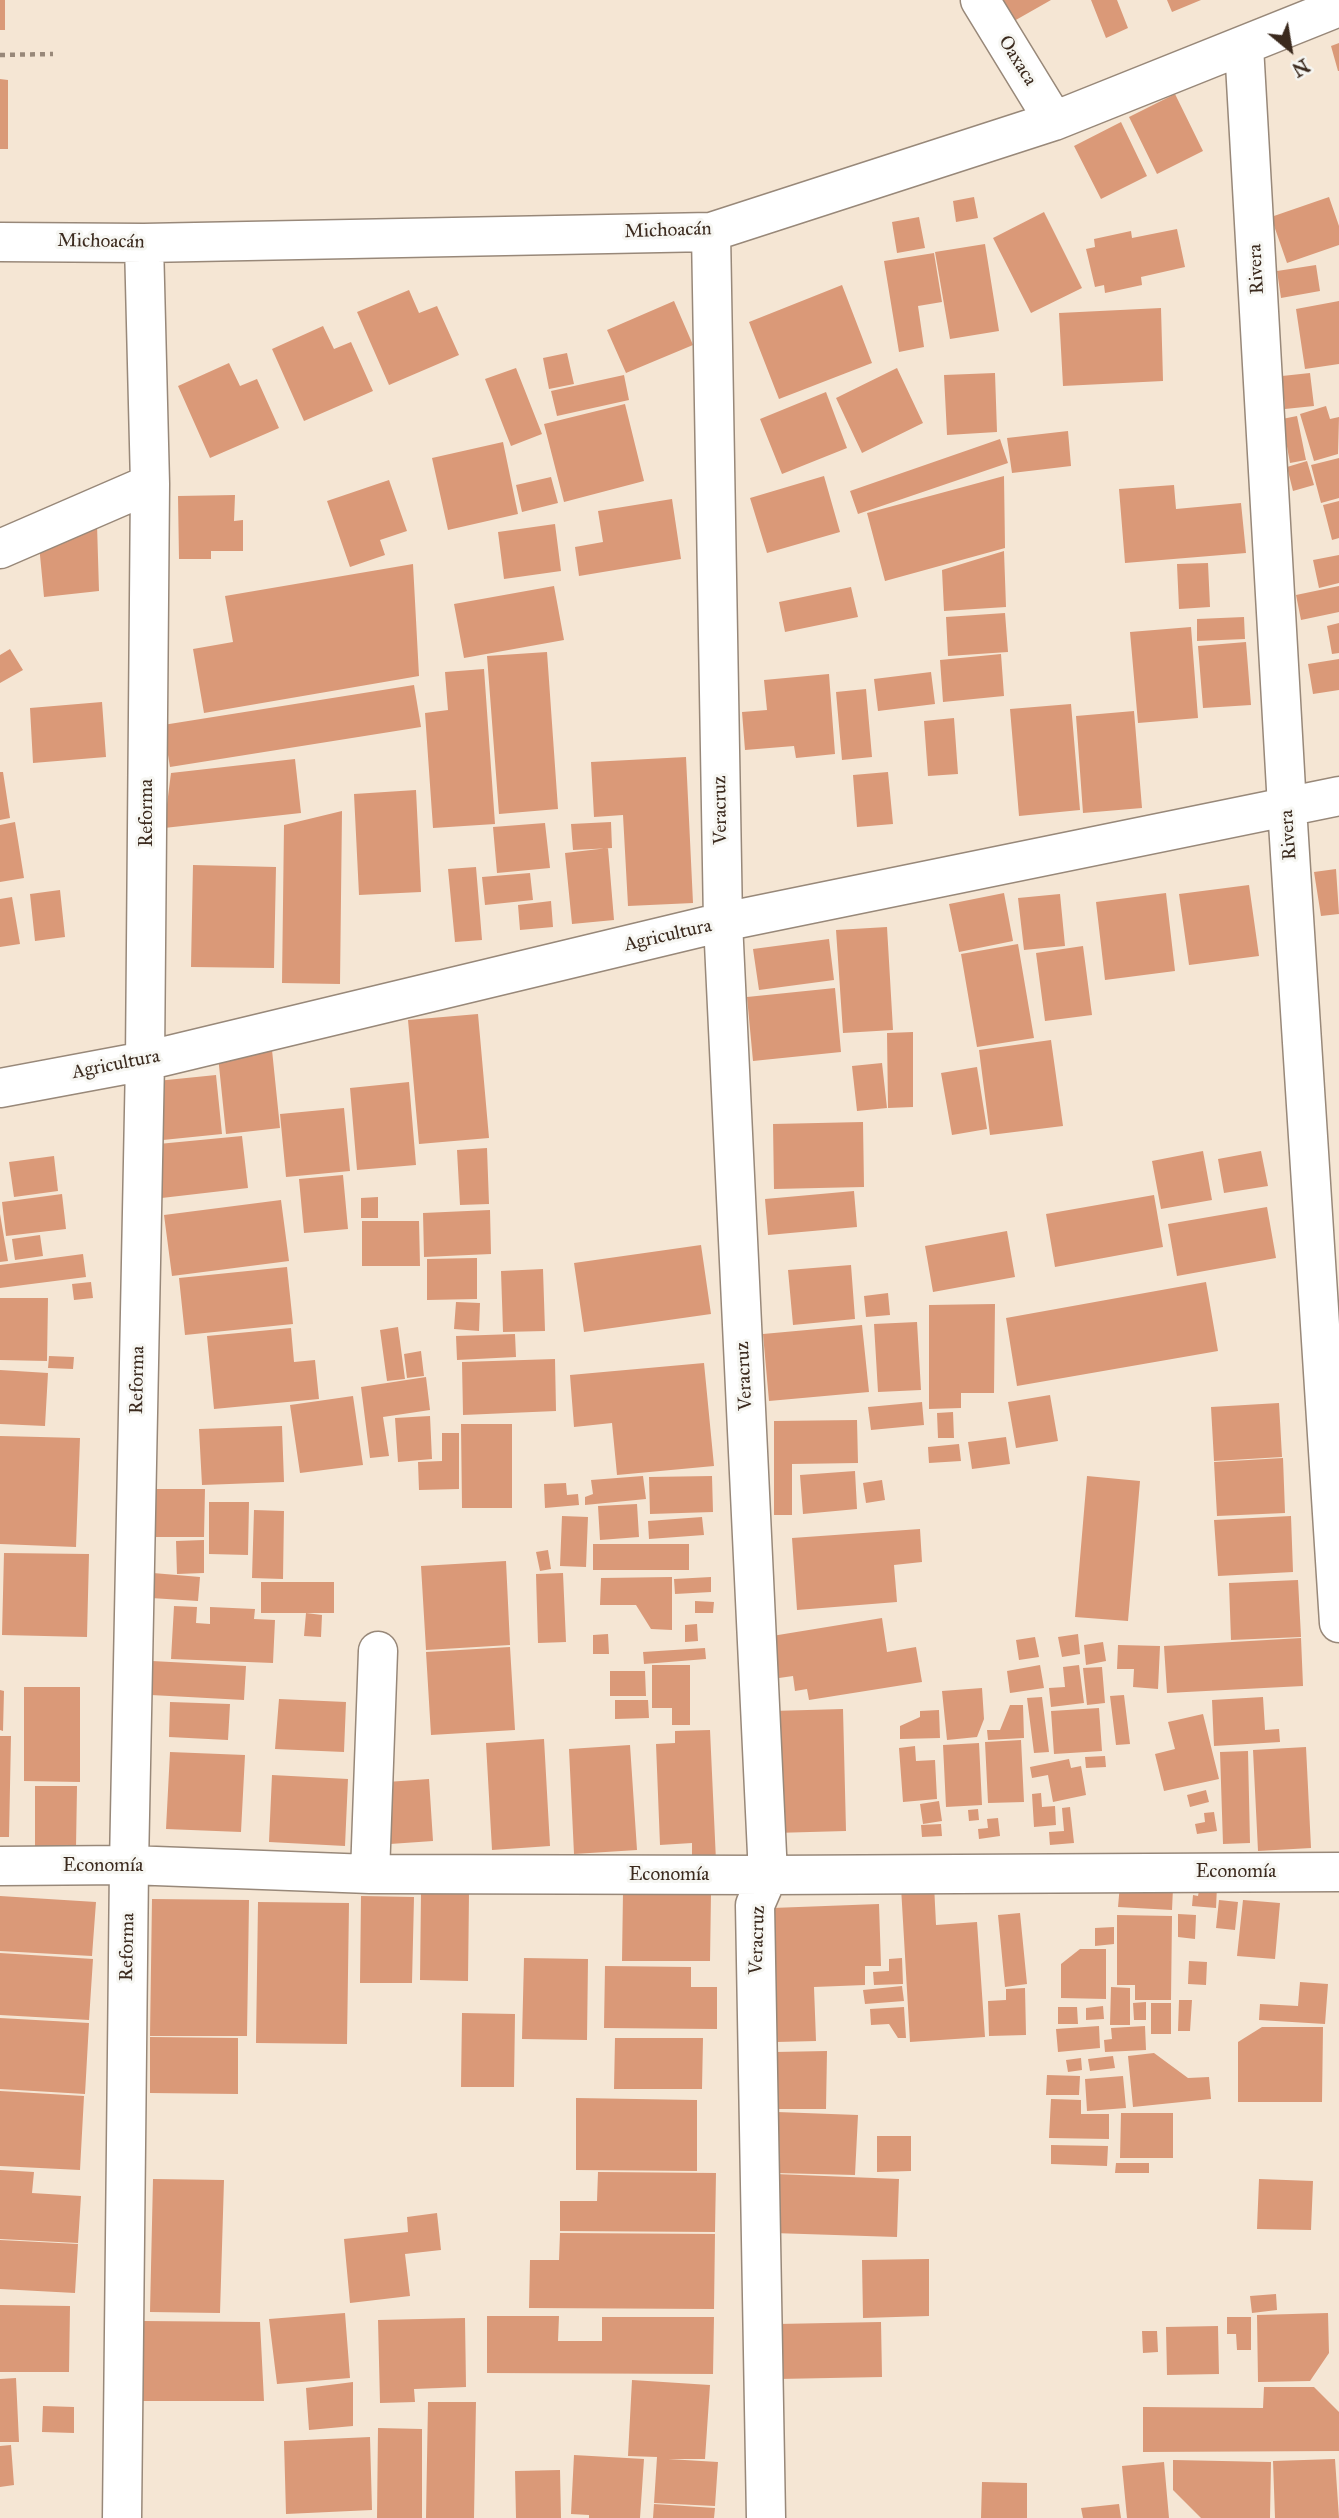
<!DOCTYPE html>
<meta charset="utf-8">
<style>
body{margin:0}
#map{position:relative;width:1339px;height:2518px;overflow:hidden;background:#f5e6d4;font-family:"IM FELL Great Primer",serif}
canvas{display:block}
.north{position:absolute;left:1255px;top:14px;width:70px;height:70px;-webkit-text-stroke:5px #f6f6f2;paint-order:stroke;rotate:150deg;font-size:19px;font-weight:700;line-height:28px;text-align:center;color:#3b2a1e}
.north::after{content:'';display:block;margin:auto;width:24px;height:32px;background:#3b2a1e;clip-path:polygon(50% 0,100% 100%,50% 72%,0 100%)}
</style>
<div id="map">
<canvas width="1339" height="2518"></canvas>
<div class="north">N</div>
</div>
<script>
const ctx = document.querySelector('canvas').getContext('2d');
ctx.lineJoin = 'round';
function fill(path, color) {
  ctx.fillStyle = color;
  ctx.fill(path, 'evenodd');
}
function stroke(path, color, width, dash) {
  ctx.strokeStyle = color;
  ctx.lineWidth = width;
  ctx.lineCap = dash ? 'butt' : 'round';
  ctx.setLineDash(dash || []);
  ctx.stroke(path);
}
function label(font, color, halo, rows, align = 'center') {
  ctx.font = font + ' "IM FELL Great Primer",serif';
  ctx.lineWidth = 6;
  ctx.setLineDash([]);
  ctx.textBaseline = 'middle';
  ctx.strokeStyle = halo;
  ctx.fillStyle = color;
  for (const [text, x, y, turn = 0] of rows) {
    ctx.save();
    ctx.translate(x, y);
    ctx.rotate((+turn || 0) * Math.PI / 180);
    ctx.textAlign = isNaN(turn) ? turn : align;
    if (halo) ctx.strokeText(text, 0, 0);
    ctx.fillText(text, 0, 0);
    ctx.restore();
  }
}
fill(new Path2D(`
 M0 0H5V30H0Z
 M983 0H1051L1000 29Z
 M1091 0H1117L1128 28 1106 38Z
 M1167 0H1201L1172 12Z
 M1339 43V71H1338L1331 46Z
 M0 79 8 80V149H0Z
 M1175 94 1203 151 1157 174 1129 117Z
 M1121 122 1147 176 1101 199 1074 146Z
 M974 197 978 218 956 222 953 201Z
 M1329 197 1339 226V245L1287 263 1271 217Z
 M1044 212 1082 288 1031 313 993 238Z
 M919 217 925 248 897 253 892 222Z
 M1177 229 1185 267 1141 277 1142 285 1105 293 1104 285 1095 287 1086 249 1095 247 1094 239 1131 231 1132 238Z
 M985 244 999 331 950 339 935 252Z
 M934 253 942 302 918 306 924 347 899 352 884 261Z
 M1316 265 1320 291 1281 298 1277 271Z
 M842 285 872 363 779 399 749 322Z
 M409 290 419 313 437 306 459 355 389 385 357 312Z
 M674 301 693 345 626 373 607 330Z
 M1339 301V364L1305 369 1296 309Z
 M1161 308 1163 381 1063 386 1059 313Z
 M323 326 334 349 351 342 373 391 304 421 272 349Z
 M567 353 574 384 549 389 543 358Z
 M229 363 240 386 257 379 279 428 210 458 178 386Z
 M516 368 542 434 511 446 485 379Z
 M897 368 923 423 862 453 836 398Z
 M995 373 997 432 947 435 944 375Z
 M1310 373 1314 406 1285 409 1282 376Z
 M624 375 629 400 557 416 551 391Z
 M826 392 847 448 782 474 760 419Z
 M625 404 644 481 564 502 544 424Z
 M1326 406 1330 419 1339 417 1338 454 1314 461 1300 414Z
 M1297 416 1306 460 1290 463 1282 419Z
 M1068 431 1071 466 1012 473 1007 438Z
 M1000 439 1008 463 858 514 850 491Z
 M503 442 518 514 448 530 432 458Z
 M1339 458V498L1321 503 1311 465Z
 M1307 461 1314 485 1293 491 1287 467Z
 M824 476 840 532 767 553 750 498Z
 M1004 476 1005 548 885 581 867 513Z
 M551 477 558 503 522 512 516 485Z
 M389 480 407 531 380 540 385 555 350 567 327 501Z
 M1174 485 1176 509 1241 503 1246 553 1125 563 1119 489Z
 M235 495 234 521 243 520V551H211V559H179L178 496Z
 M672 499 681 559 579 576 575 547 603 542 598 511Z
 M1339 501V538L1332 540 1323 505Z
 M97 524 99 591 44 597 39 545Z
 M555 524 561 571 504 579 498 532Z
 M1004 551 1006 607 944 611 942 570Z
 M1339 555V583L1319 588 1313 560Z
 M1208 563 1210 607 1179 609 1177 564Z
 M413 564 419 676 204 713 193 649 233 642 225 596Z
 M554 586 564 640 464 658 454 604Z
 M1339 586V612L1301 620 1296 595Z
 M851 587 858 617 785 632 779 602Z
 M1005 613 1008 652 948 656 946 617Z
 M1244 617 1245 639 1197 641V619Z
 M1339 623V653L1332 654 1327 626Z
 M1191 627 1198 718 1138 723 1130 632Z
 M1246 642 1251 705 1203 708 1198 646Z
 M10 649 23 670 0 683V655Z
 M547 652 558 809 499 814 487 656Z
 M1001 654 1004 696 943 702 940 660Z
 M1339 659V690L1313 694 1308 664Z
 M484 669 495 824 433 828 425 713 448 710 445 672Z
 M931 672 935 704 878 711 874 679Z
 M829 674 835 754 796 758 794 746 745 750 742 712 767 710 764 680Z
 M414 685 421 727 170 767 163 725Z
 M866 689 872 757 842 760 836 692Z
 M102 702 106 757 33 763 30 708Z
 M1071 704 1080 810 1019 816 1010 709Z
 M1134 711 1142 808 1083 813 1076 716Z
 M954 718 958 774 928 776 924 721Z
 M686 757 693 903 628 906 623 815 594 817 591 762Z
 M295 759 301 813 164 828 171 773Z
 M0 772H3L10 818 0 820Z
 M888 772 893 824 857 827 853 775Z
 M416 790 421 892 359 895 354 794Z
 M342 811 340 984 282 983 284 825Z
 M15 822 24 878 0 882V825Z
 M611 822 612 848 573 850 571 824Z
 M545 823 550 868 497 873 493 827Z
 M608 848 614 920 572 924 565 853Z
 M193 865 276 867 274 968 191 967Z
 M476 867 482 940 455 942 448 869Z
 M1336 869 1339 914 1321 916 1314 872Z
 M530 873 533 900 485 905 482 877Z
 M1249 885 1259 956 1189 965 1179 894Z
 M60 890 65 937 35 941 30 894Z
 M1004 893 1013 941 959 952 949 904Z
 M1166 893 1175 971 1105 980 1096 902Z
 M1060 894 1065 946 1024 950 1018 898Z
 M12 897 20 944 0 947V899Z
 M551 901 553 927 520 930 518 905Z
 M887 927 893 1030 843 1033 836 930Z
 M829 939 834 980 759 990 753 949Z
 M1018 944 1034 1038 977 1047 961 954Z
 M1083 946 1092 1015 1045 1021 1036 953Z
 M835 988 841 1052 753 1061 747 997Z
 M478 1014 489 1138 419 1144 408 1020Z
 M913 1032V1107L888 1108 887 1033Z
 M1051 1040 1063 1126 990 1135 979 1050Z
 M272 1050 280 1128 226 1134 218 1056Z
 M882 1063 887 1108 857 1111 852 1066Z
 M977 1067 987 1129 952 1135 941 1073Z
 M216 1075 222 1134 153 1141 147 1082Z
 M409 1082 416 1165 357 1170 350 1088Z
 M344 1108 350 1171 286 1177 280 1114Z
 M863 1122 864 1187 774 1189 773 1124Z
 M242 1136 248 1188 153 1199 148 1145Z
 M487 1148 489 1204 460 1205 457 1150Z
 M1203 1151 1212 1200 1161 1209 1152 1161Z
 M1261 1151 1268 1186 1224 1193 1218 1159Z
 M54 1156 58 1191 14 1197 9 1162Z
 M343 1175 348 1229 304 1233 299 1179Z
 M854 1191 857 1227 768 1235 765 1199Z
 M62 1194 66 1229 6 1236 2 1202Z
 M1154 1195 1163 1247 1055 1267 1046 1214Z
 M378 1197V1218H361V1198Z
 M281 1200 289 1261 172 1276 164 1215Z
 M1267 1207 1276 1258 1177 1276 1168 1224Z
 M490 1210 491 1254 424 1257 423 1213Z
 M0 1214 8 1261 0 1262Z
 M362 1221H419L420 1266H362Z
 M1007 1231 1015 1277 933 1292 925 1246Z
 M40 1235 43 1256 15 1260 12 1239Z
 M701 1245 711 1314 584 1332 574 1263Z
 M83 1254 86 1277 0 1288V1265Z
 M477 1258V1299L427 1300V1259Z
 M851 1265 855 1319 793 1325 788 1270Z
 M287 1267 293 1324 185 1335 179 1278Z
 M543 1269 545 1331 503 1332 501 1271Z
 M91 1282 93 1298 74 1300 72 1284Z
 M1206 1282 1218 1351 1017 1386 1006 1318Z
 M888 1293 890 1315 866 1317 864 1296Z
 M0 1298H48L47 1361 0 1360Z
 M456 1302 480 1303 479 1331 454 1329Z
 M995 1304 994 1393H961V1408L929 1409V1305Z
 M917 1322 921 1390 878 1392 874 1324Z
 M862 1325 869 1392 769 1401 763 1334Z
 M398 1327 405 1379 387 1381 380 1330Z
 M291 1328 294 1362 315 1360 319 1399 214 1409 207 1336Z
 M515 1334 516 1357 457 1360 456 1336Z
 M421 1351 424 1376 407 1378 404 1354Z
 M49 1356 74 1357 73 1369 48 1368Z
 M555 1359 556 1411 463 1415 462 1362Z
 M704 1363 714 1466 617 1475 612 1423 574 1427 570 1375Z
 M0 1370 48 1373 45 1426 0 1424Z
 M426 1377 430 1410 383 1417 389 1456 370 1458 361 1387Z
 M1050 1395 1058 1441 1016 1448 1008 1402Z
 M353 1396 363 1465 300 1473 290 1405Z
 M922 1402 924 1425 871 1430 868 1407Z
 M1279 1403 1282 1457 1214 1461 1211 1407Z
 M953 1412 954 1438H938L937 1413Z
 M430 1416 432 1459 398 1462 395 1418Z
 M857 1420 858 1463 792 1464V1515H774V1421Z
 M461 1424H512V1508H462Z
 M282 1426 284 1482 202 1485 199 1429Z
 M442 1433H459V1489L419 1490 418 1462 442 1461Z
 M0 1436 80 1438 76 1547 0 1544Z
 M1006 1437 1010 1464 972 1469 968 1442Z
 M959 1444 961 1461 929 1463 928 1447Z
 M1283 1458 1285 1513 1217 1516 1214 1462Z
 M855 1471 857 1509 803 1514 800 1475Z
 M643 1476 646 1499 585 1505V1497L593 1494 591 1480Z
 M712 1476 713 1512 650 1514 649 1477Z
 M1087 1476 1140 1481 1128 1621 1075 1617Z
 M882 1480 885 1500 866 1503 863 1483Z
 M566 1483 567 1495 578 1494 579 1505 545 1508 544 1484Z
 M156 1489H205L204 1537H155Z
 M209 1502H249L248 1555 209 1554Z
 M637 1504 639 1537 600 1540 598 1506Z
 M254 1510 284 1511 283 1579 252 1578Z
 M562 1516 588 1517 586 1567 560 1566Z
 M1291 1516 1293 1572 1218 1576 1214 1520Z
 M702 1517 704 1535 649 1539 648 1521Z
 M920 1529 922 1562 894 1565 897 1602 797 1610 792 1538Z
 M204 1540V1573L177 1574 176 1541Z
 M593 1544H689V1570H593Z
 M548 1550 551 1569 540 1571 536 1552Z
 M4 1553 89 1554 87 1637 2 1635Z
 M506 1561 510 1645 426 1650 421 1566Z
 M153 1573 200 1577 198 1601 151 1598Z
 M563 1573 566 1642 538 1643 536 1574Z
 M672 1577V1630L651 1629 636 1605H600L601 1578Z
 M711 1577V1592L675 1594 674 1579Z
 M1298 1580 1301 1637 1231 1640 1229 1583Z
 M261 1582H334V1613H261Z
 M695 1601 714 1602 713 1613H695Z
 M174 1606 197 1607 196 1623 210 1624V1607L255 1609 254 1619 275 1620 273 1663 171 1659Z
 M306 1613 322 1615 321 1637 304 1636Z
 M882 1618 887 1652 916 1647 922 1682 809 1700 807 1689 795 1691 793 1676 779 1678 772 1636Z
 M697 1624 698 1641 685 1642V1625Z
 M608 1634 609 1654H593V1635Z
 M1078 1634 1080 1654 1062 1657 1058 1637Z
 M1035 1637 1039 1657 1019 1660 1016 1640Z
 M1301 1638 1303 1686 1167 1693 1164 1646Z
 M1103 1642 1106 1661 1086 1665 1084 1645Z
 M1118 1645 1160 1646 1158 1689 1133 1687 1134 1669H1117Z
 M510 1647 515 1730 431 1735 426 1652Z
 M705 1648 706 1659 644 1664 643 1652Z
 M152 1661 246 1666 244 1700 151 1695Z
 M652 1665H690V1725H672V1708H652Z
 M1040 1665 1044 1688 1010 1693 1007 1671Z
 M1079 1665 1084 1703 1051 1707 1049 1688 1065 1687 1063 1667Z
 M1102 1667 1105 1703 1087 1705 1083 1668Z
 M610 1671H645L646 1696H610Z
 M24 1687H80V1782L24 1781Z
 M982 1688 984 1719 977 1737 947 1740 942 1691Z
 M0 1690 4 1691 3 1731 0 1730Z
 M1124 1695 1130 1744 1116 1745 1110 1696Z
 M1042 1697 1049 1752 1034 1753 1027 1698Z
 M1263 1697 1265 1730 1279 1729 1280 1742 1214 1746 1212 1700Z
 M279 1699 346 1702 344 1752 275 1749Z
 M615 1700H648L649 1718 615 1719Z
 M170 1702 230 1704 228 1740 169 1737Z
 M1010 1705H1023L1024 1738 988 1740 987 1730H1000Z
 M1099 1708 1102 1751 1054 1754 1051 1711Z
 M843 1709 846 1831 774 1833 772 1711Z
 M939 1710 940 1738 900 1739V1726L920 1717V1711Z
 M1203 1714 1219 1779 1164 1791 1155 1754 1175 1749 1168 1722Z
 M710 1730 716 1861 692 1862V1843L660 1845 656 1744 675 1743V1731Z
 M0 1736H11L9 1837H0Z
 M544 1739 550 1846 492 1850 486 1743Z
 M1021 1740 1024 1802 988 1803 985 1742Z
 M979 1743 982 1805 946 1807 943 1745Z
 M630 1745 637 1850 574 1854 569 1749Z
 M915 1746 916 1761 935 1760 937 1799 903 1802 899 1748Z
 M1306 1747 1311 1848 1258 1851 1253 1750Z
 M1248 1751 1250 1843 1223 1844 1220 1752Z
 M170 1752 245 1755 241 1832 166 1829Z
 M1105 1756 1106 1767 1086 1768 1085 1757Z
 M1069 1759 1071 1768 1081 1766 1086 1795 1053 1802 1048 1775 1032 1778 1030 1767Z
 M272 1775 348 1779 345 1846 269 1842Z
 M429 1779 433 1841 390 1844 387 1782Z
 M35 1786H77L76 1848 35 1849Z
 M1206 1790 1209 1802 1190 1807 1187 1795Z
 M1041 1793 1042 1807 1055 1806 1056 1825 1034 1827 1032 1794Z
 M939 1801 942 1821 923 1824 920 1804Z
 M1070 1807 1074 1843 1050 1845 1049 1832 1064 1831 1062 1808Z
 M978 1809 979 1820 969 1821 968 1810Z
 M1214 1812 1217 1831 1197 1834 1195 1824 1205 1822 1204 1813Z
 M998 1818 1000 1836 979 1839 978 1829 988 1828 987 1819Z
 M941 1824 942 1836 922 1837 921 1825Z
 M934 1884 936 1925 977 1922 985 2037 910 2042 901 1887Z
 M1120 1884 1173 1888 1172 1910 1118 1907Z
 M1200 1885 1217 1886 1216 1908 1192 1906 1193 1895 1198 1896Z
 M623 1892 711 1893 710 1961H622Z
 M421 1893H469L468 1981 420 1980Z
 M0 1896 96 1902 92 1956 0 1951Z
 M361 1896 414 1897 412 1983H360Z
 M152 1899 249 1900 247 2036H150Z
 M1219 1900 1238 1902 1235 1930 1216 1928Z
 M1243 1900 1280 1903 1275 1959 1237 1956Z
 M258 1902 349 1903 347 2044 256 2043Z
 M879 1904 881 1966H865V1985L814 1987 816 2041 776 2042 772 1908Z
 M1020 1913 1027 1984 1005 1987 998 1915Z
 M1178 1914 1196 1915 1195 1939 1178 1937Z
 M1117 1915 1172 1916 1171 2000H1135V1985H1117Z
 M1114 1927V1944L1095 1946V1928Z
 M1080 1949H1106V1999L1061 1998V1964Z
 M0 1953 93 1959 89 2020 0 2015Z
 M524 1958 588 1959 587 2040 522 2039Z
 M902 1958 903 1984 874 1985 873 1972 889 1971V1959Z
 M1189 1961 1207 1962 1206 1985 1188 1984Z
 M605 1966 691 1967V1987H717V2029L604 2028Z
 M1300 1982 1328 1984 1325 2024 1259 2020 1260 2004 1298 2006Z
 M902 1986 904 2001 865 2004 863 1990Z
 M1111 1987 1130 1988V2025H1110Z
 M1025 1988 1026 2035 989 2036 988 2001 1006 2000V1989Z
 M1179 2000H1192L1190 2031H1178Z
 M1146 2002V2020H1134L1133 2003Z
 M1151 2003H1171V2034H1151Z
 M1103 2006 1104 2019 1086 2020V2008Z
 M904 2007 906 2038H898L889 2024 871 2025 870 2009Z
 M1058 2007H1077L1078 2024H1058Z
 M462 2013 515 2014 514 2087H461Z
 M0 2018 89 2023 85 2094 0 2089Z
 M1099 2026 1100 2048 1058 2052 1056 2029Z
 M1145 2026 1146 2050 1105 2052 1104 2040 1112 2039 1111 2028Z
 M1262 2027H1323L1322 2102H1238V2042Z
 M150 2037 238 2038V2094L150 2093Z
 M615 2038H703L702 2089H614Z
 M827 2051 826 2109H776L775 2052Z
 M1154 2053 1188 2078 1209 2077 1211 2099 1133 2107 1128 2056Z
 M1113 2056 1115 2068 1090 2071 1088 2059Z
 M1081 2058 1082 2070 1068 2072 1066 2060Z
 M1047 2075 1080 2076 1079 2095H1046Z
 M1123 2076 1126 2108 1087 2111 1085 2079Z
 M0 2091 84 2096 80 2170 0 2166Z
 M576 2098 697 2100V2171L576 2170Z
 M1051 2099 1081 2100V2114H1109V2139L1049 2138Z
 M777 2112 858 2115 855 2175 775 2173Z
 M1121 2113H1173V2158H1120Z
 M877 2136H911V2171L877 2172Z
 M1051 2145 1108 2146 1107 2166 1051 2164Z
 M1116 2163H1149V2173H1115Z
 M0 2170 34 2172 32 2193 81 2196 78 2243 0 2239Z
 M598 2172 716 2173 715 2232 560 2231V2201H597Z
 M775 2174 899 2179 897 2237 773 2233Z
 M153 2179 224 2180 220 2313 150 2312Z
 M1259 2179 1313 2181 1311 2230 1257 2229Z
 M437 2213 441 2250 405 2254 410 2296 350 2303 344 2239 408 2232 407 2217Z
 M560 2233 715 2234 714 2309 529 2308 530 2260H559Z
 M0 2240 78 2244 75 2293 0 2289Z
 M929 2259V2316L863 2318 862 2260Z
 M1276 2294 1277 2310 1252 2313 1250 2296Z
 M0 2305 70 2306 69 2372H0Z
 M345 2313 350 2378 277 2384 269 2319Z
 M1328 2313 1329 2353 1310 2381 1258 2382 1257 2315Z
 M487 2316H559L558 2341H602V2317H714L713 2374 487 2373Z
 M1227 2317H1251V2350H1237L1236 2334H1227Z
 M465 2318 466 2387 414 2389 415 2402 380 2403 378 2320Z
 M143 2321 260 2322 264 2401H142Z
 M881 2322 882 2377 778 2379 777 2324Z
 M1218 2326 1219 2374 1167 2375 1166 2327Z
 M1142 2331H1157L1158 2352 1143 2353Z
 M16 2378 19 2442H0V2379Z
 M632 2380 710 2385 705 2459H668L718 2462 715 2506 654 2503 657 2457 628 2456Z
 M353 2382V2426L309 2430 306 2388Z
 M1264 2387H1314L1339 2412V2451L1143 2452V2407L1263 2408Z
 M428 2402H476L474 2518H426Z
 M43 2406 74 2407V2433L42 2432Z
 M378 2428 422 2429V2518H377Z
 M370 2437 372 2510 286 2514 284 2441Z
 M11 2445 14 2485 0 2487V2446Z
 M574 2455 644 2459 640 2518H589V2515L571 2514Z
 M1335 2459 1339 2518H1275L1273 2461Z
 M1173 2460 1271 2462 1270 2518H1201L1173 2490Z
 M1164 2462 1169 2518H1127L1122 2466Z
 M560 2470 561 2518H516L515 2471Z
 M982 2482 1027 2483V2518H981Z
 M654 2504 715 2508 714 2518H653Z
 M1119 2504 1121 2518H1083L1081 2508Z`), '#da9978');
const minor = new Path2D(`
 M980 0 1054 121
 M1244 46 1287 807 1339 1623
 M711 232 723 922 768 1875 755 1905 766 2518
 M0 242 144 243 711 232 1054 121 1339 7
 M0 549 150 484
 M0 1088 145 1061 723 922 1339 796
 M0 1866 129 1865 370 1874 768 1875 1339 1872
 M370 1874 378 1651
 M122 2518 129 1865 145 1061 150 484 144 243`);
stroke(minor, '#988879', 41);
stroke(new Path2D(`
 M0 55 53 54`), '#988879', 4.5, [5, 5]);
stroke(minor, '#fff', 38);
label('19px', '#3b2a1e', '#f6f6f2', [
 ["Oaxaca",1017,61,58],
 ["Michoacán",668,231,-2],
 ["Michoacán",101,242,1],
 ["Rivera",1257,269,-93],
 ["Veracruz",721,810,-91],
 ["Reforma",147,813,-90],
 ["Rivera",1289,835,-94],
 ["Agricultura",668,936,-13],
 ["Agricultura",116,1065,-11],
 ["Veracruz",745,1376,-93],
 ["Reforma",138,1380,-89],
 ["Economía",103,1866],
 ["Economía",1236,1872],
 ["Economía",669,1875],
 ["Veracruz",758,1940,-88],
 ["Reforma",128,1947,-89]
]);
</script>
